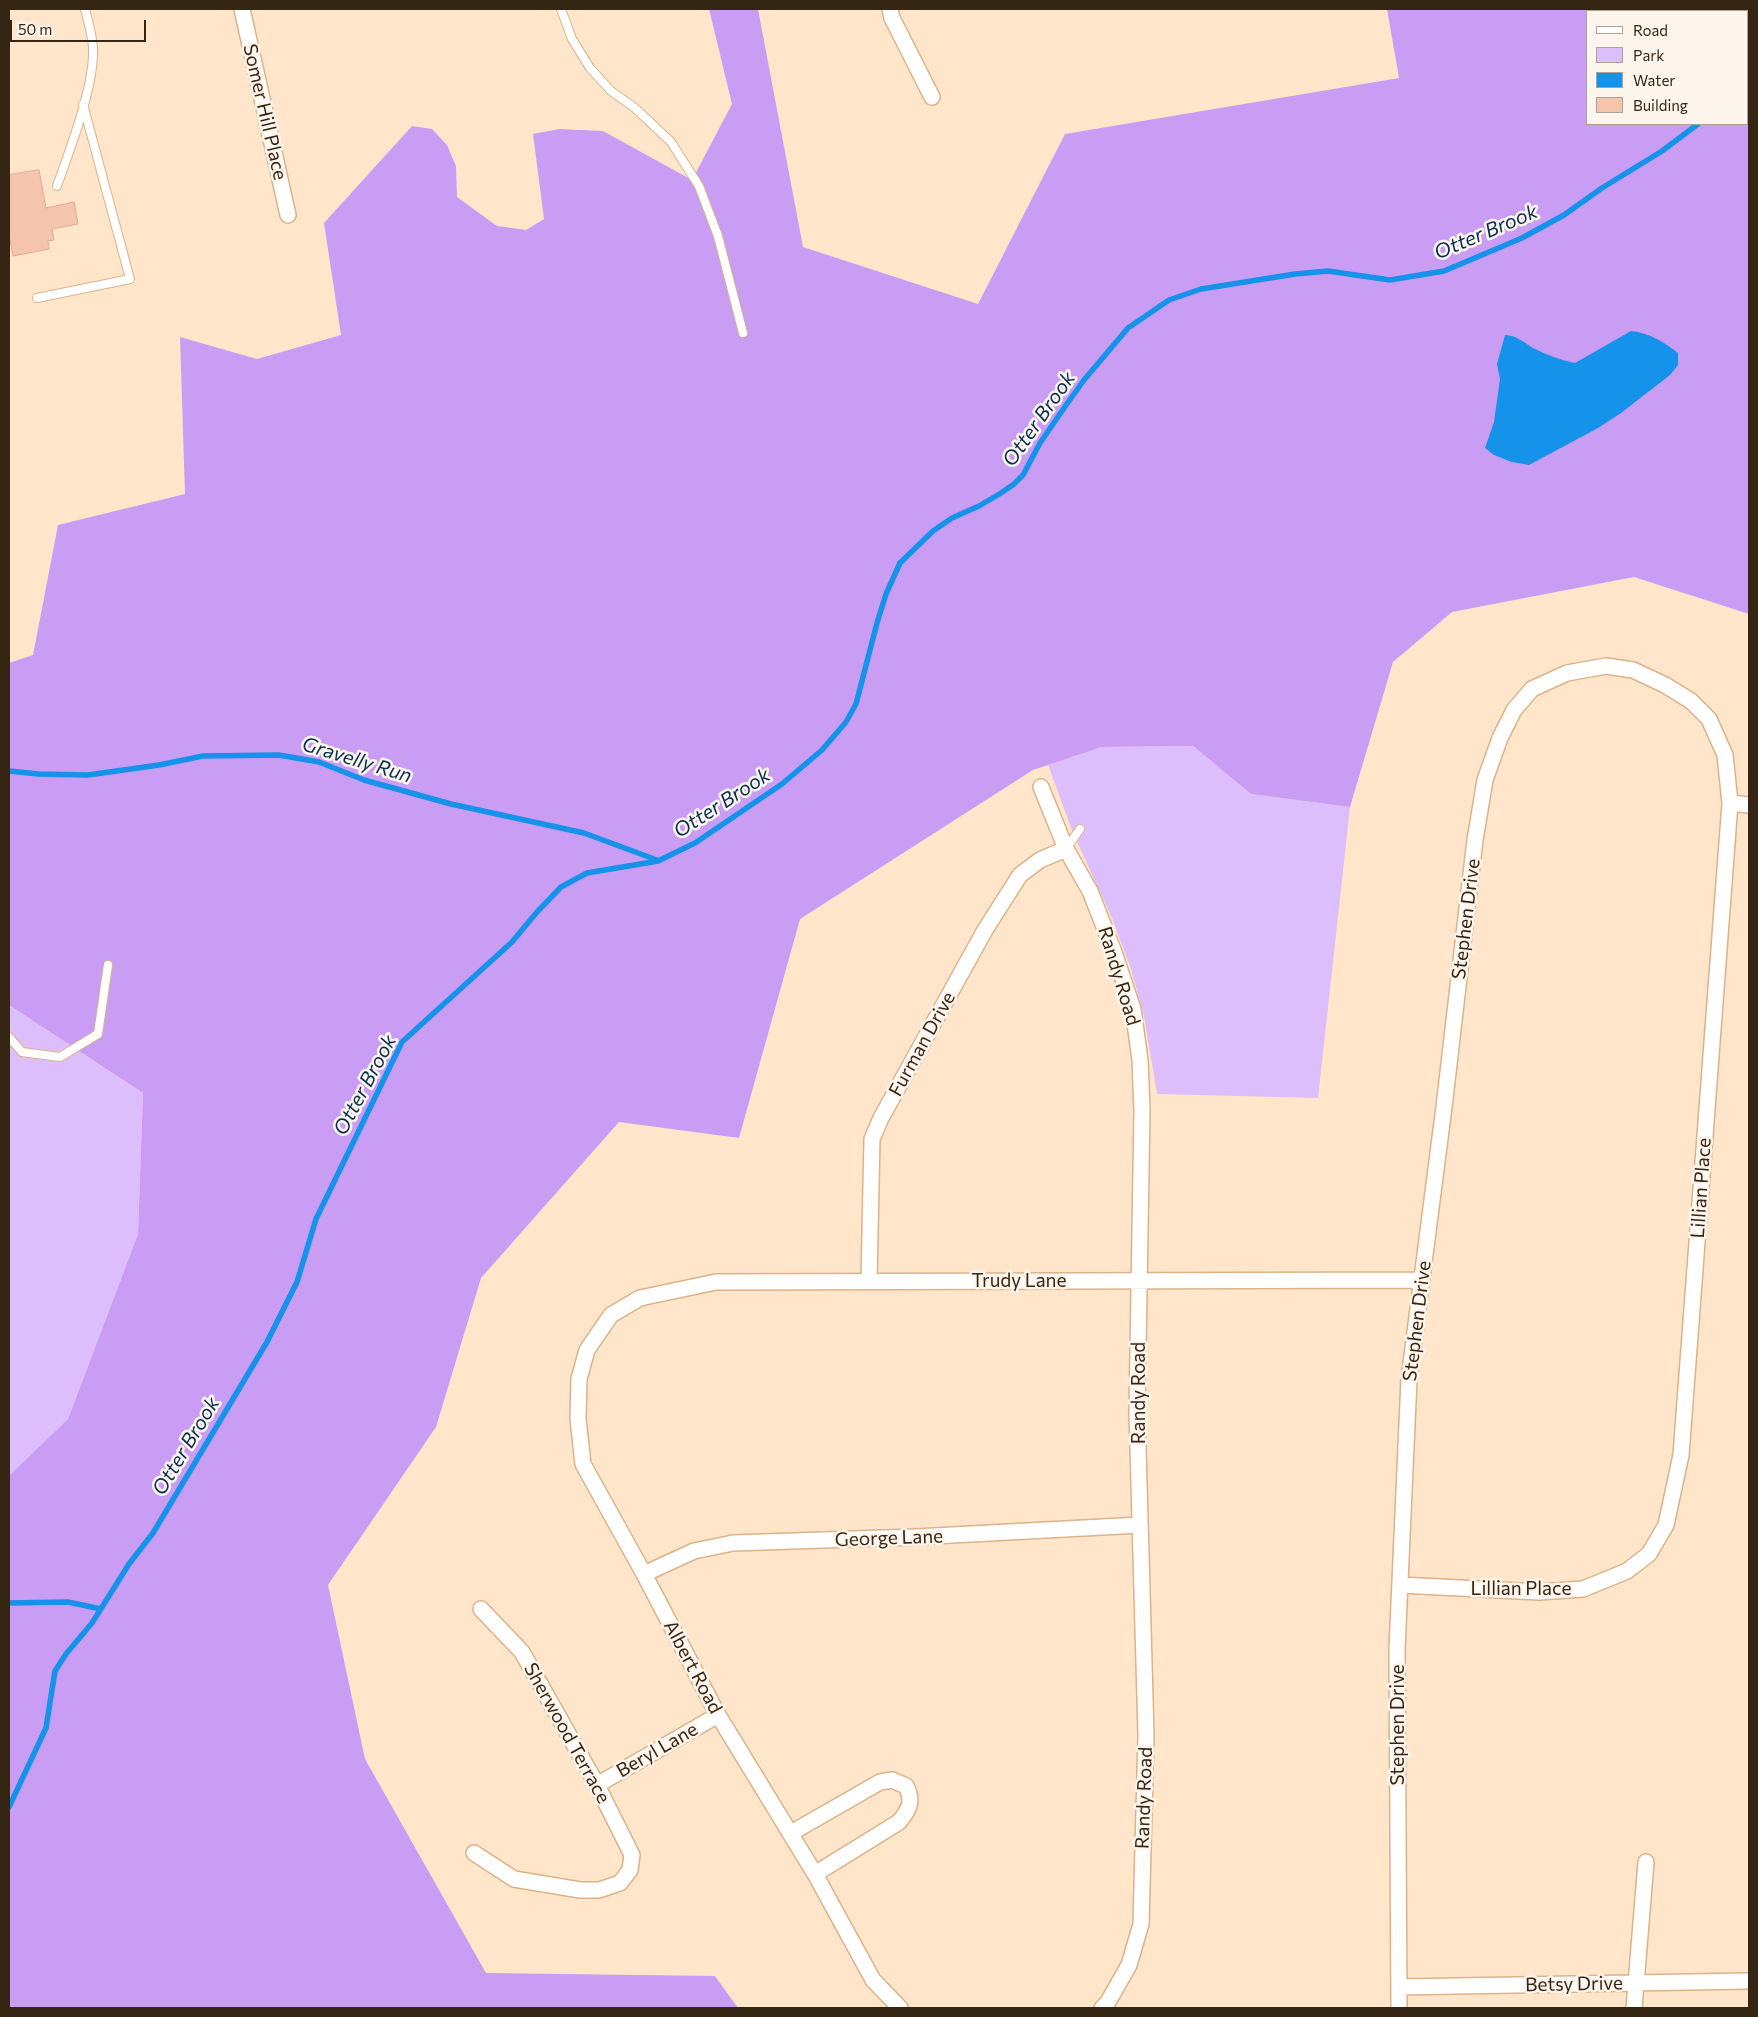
<!DOCTYPE html>
<style>
body{margin:0}
#map{position:relative;width:1758px;height:2017px;overflow:hidden;background:#ffe5ca;font-family:Commissioner,sans-serif}
canvas{display:block}
.frame{position:absolute;inset:0;border:10px solid #352513;pointer-events:none}
.legend{position:absolute;left:1586px;top:10px;width:162px;height:115px;box-sizing:border-box;background:#fef5ec;border:1px solid #aea295;margin:0;padding:6px 9px;list-style:none;font-size:15px;color:#352513}
.legend li{display:flex;align-items:center;gap:10px;height:25px}
.legend b{width:25px;border:1px solid #aea295}
.scale{position:absolute;left:10px;top:20px;width:136px;height:22px;box-sizing:border-box;border:2px solid #352513;border-top:0;padding-left:6px;font-size:15px;line-height:18px;white-space:nowrap;color:#352513;-webkit-text-stroke:4px #fef5ec;paint-order:stroke}
</style>
<div id="map">
<canvas width="1758" height="2017"></canvas>
<div class="frame"></div>
<ul class="legend">
<li><b style="height:6px;background:#fff"></b>Road</li>
<li><b style="height:14px;background:#ddbefc"></b>Park</li>
<li><b style="height:14px;background:#1592e9"></b>Water</li>
<li><b style="height:14px;background:#f5c4ac"></b>Building</li>
</ul>
<div class="scale">50 m</div>
</div>
<script>
const ctx = document.querySelector('canvas').getContext('2d');
ctx.lineJoin = 'round';
function fill(path, color) {
  ctx.fillStyle = color;
  ctx.fill(path, 'evenodd');
}
function stroke(path, color, width, dash) {
  ctx.strokeStyle = color;
  ctx.lineWidth = width;
  ctx.lineCap = dash ? 'butt' : 'round';
  ctx.setLineDash(dash || []);
  ctx.stroke(path);
}
function label(font, color, halo, rows, align = 'center') {
  ctx.font = font + ' Commissioner,sans-serif';
  ctx.lineWidth = 5;
  ctx.setLineDash([]);
  ctx.textBaseline = 'middle';
  ctx.strokeStyle = halo;
  ctx.fillStyle = color;
  for (const [text, x, y, turn = 0] of rows) {
    ctx.save();
    ctx.translate(x, y);
    ctx.rotate((+turn || 0) * Math.PI / 180);
    ctx.textAlign = isNaN(turn) ? turn : align;
    if (halo) ctx.strokeText(text, 0, 0);
    ctx.fillText(text, 0, 0);
    ctx.restore();
  }
}
fill(new Path2D(`
 M1193 746 1251 794 1350 807 1318 1098 1157 1094 1144 1016 1131 969 1112 918 1073 833 1048 765 1102 747Z
 M9 1005 143 1093 138 1234 68 1419 10 1476H9Z`), '#ddbefc');
fill(new Path2D(`
 M709 9H758L803 247 978 304 1065 134 1399 78 1387 9H1749V614L1634 577 1452 612 1393 662 1350 807 1251 794 1193 746 1102 747 1033 770 800 919 739 1138 619 1122 481 1278 436 1427 328 1585 365 1759 486 1973 715 1976 738 2008H9V1476L68 1419 138 1234 143 1093 9 1005V663L33 655 58 525 185 494 180 337 257 359 341 335 324 223 412 126 432 129 447 145 456 166 457 197 497 226 526 230 544 219 533 134 559 129 603 131 692 180 732 104ZM1587 11H1747V124H1587Z`), '#ca9df4');
fill(new Path2D(`
 M1631 331C1650 333 1664 342 1678 353V365L1670 375 1621 413 1598 428 1529 465 1512 462 1494 455 1485 448 1494 422 1500 379 1497 364 1505 335C1518 336 1523 342 1533 348 1547 355 1561 360 1575 363Z`), '#1592e9');
stroke(new Path2D(`
 M1747 80 1749 78
 M9 771 38 774 88 775 159 765 203 756 279 755 319 762 364 780 451 804 584 833 657 860
 M9 1603 68 1602 101 1609
 M9 1807 46 1728 55 1671 66 1654 92 1623 129 1564 153 1533 267 1342 297 1282 316 1219 402 1042 512 942 537 912 561 887 587 873 658 861 695 843 782 784 822 750 846 722 856 704 877 623 886 594 900 563 933 531 952 518 979 506 1001 493 1014 484 1023 475 1040 443 1064 408 1084 380 1128 328 1169 300 1201 289 1295 274 1328 271 1390 280 1444 271 1522 238 1564 215 1602 188 1662 151 1698 124`), '#1592e9', 5.5);
const building = new Path2D(`
 M39 170 46 208 74 202 78 224 52 229 54 240 48 241 49 249 13 256 9 235V175Z`);
fill(building, '#f5c4ac');
stroke(building, '#e2aa8f', 1);
const lane = new Path2D(`
 M561 9 572 39 590 68 611 91 635 108 671 142 699 186 718 236 743 333
 M57 186C70 149 95 85 93 47 92 34 88 21 85 9
 M37 298 130 279 83 104
 M1066 849 1080 829
 M9 1037 22 1052 60 1057 98 1034 108 965`);
const street = new Path2D(`
 M242 9 288 215
 M890 9 892 18 932 97
 M1041 787 1066 849 1090 891 1114 952 1133 1009 1140 1060 1142 1110 1137 1411 1146 1735 1141 1924 1129 1965 1108 2002 1102 2008
 M1730 803 1749 805
 M869 1281 872 1139 881 1118 985 930 1020 875 1040 860 1066 849
 M644 1574 694 1551 733 1543 915 1537 1140 1525
 M597 1785 718 1715
 M791 1833 880 1782 892 1780 906 1786C914 1801 909 1810 899 1822L815 1874
 M474 1853 514 1879 580 1890H599L620 1883 630 1870 632 1855 597 1785 522 1652 481 1609
 M1399 1987 1749 1981
 M900 2008 873 1980 815 1874 718 1715 644 1574 583 1464 578 1419 579 1379 587 1350 611 1315 640 1298 716 1282 1421 1280
 M1399 2008 1397 1649 1409 1379 1444 1107 1475 840 1485 780 1500 738 1514 710 1532 689 1567 673 1606 666 1633 670 1665 685 1691 701 1709 719 1725 755 1730 803 1681 1455 1666 1525 1649 1554 1627 1571 1583 1589 1539 1592 1400 1585
 M1634 2008 1646 1862`);
stroke(lane, '#ddb287', 10);
stroke(street, '#ddb287', 18);
stroke(lane, '#fff', 8);
stroke(street, '#fff', 15);
label('19px', '#352513', '#fef5ec', [
 ["Somer Hill Place",265,112,77],
 ["Stephen Drive",1466,919,-83],
 ["Randy Road",1119,976,73],
 ["Furman Drive",922,1044,-61],
 ["Lillian Place",1701,1188,-86],
 ["Trudy Lane",1019,1281],
 ["Stephen Drive",1417,1321,-83],
 ["Randy Road",1139,1393,-90],
 ["George Lane",889,1538,-2],
 ["Lillian Place",1521,1589],
 ["Albert Road",693,1667,62],
 ["Stephen Drive",1398,1725,-90],
 ["Sherwood Terrace",567,1733,61],
 ["Beryl Lane",657,1750,-30],
 ["Randy Road",1144,1798,-88],
 ["Betsy Drive",1574,1984,-1]
]);
label('italic 20px', '#033153', '#fef5ec', [
 ["Otter Brook",1486,232,-23],
 ["Otter Brook",1039,419,-55],
 ["Gravelly Run",357,760,17],
 ["Otter Brook",722,803,-33],
 ["Otter Brook",365,1085,-62],
 ["Otter Brook",186,1446,-59]
]);
</script>
